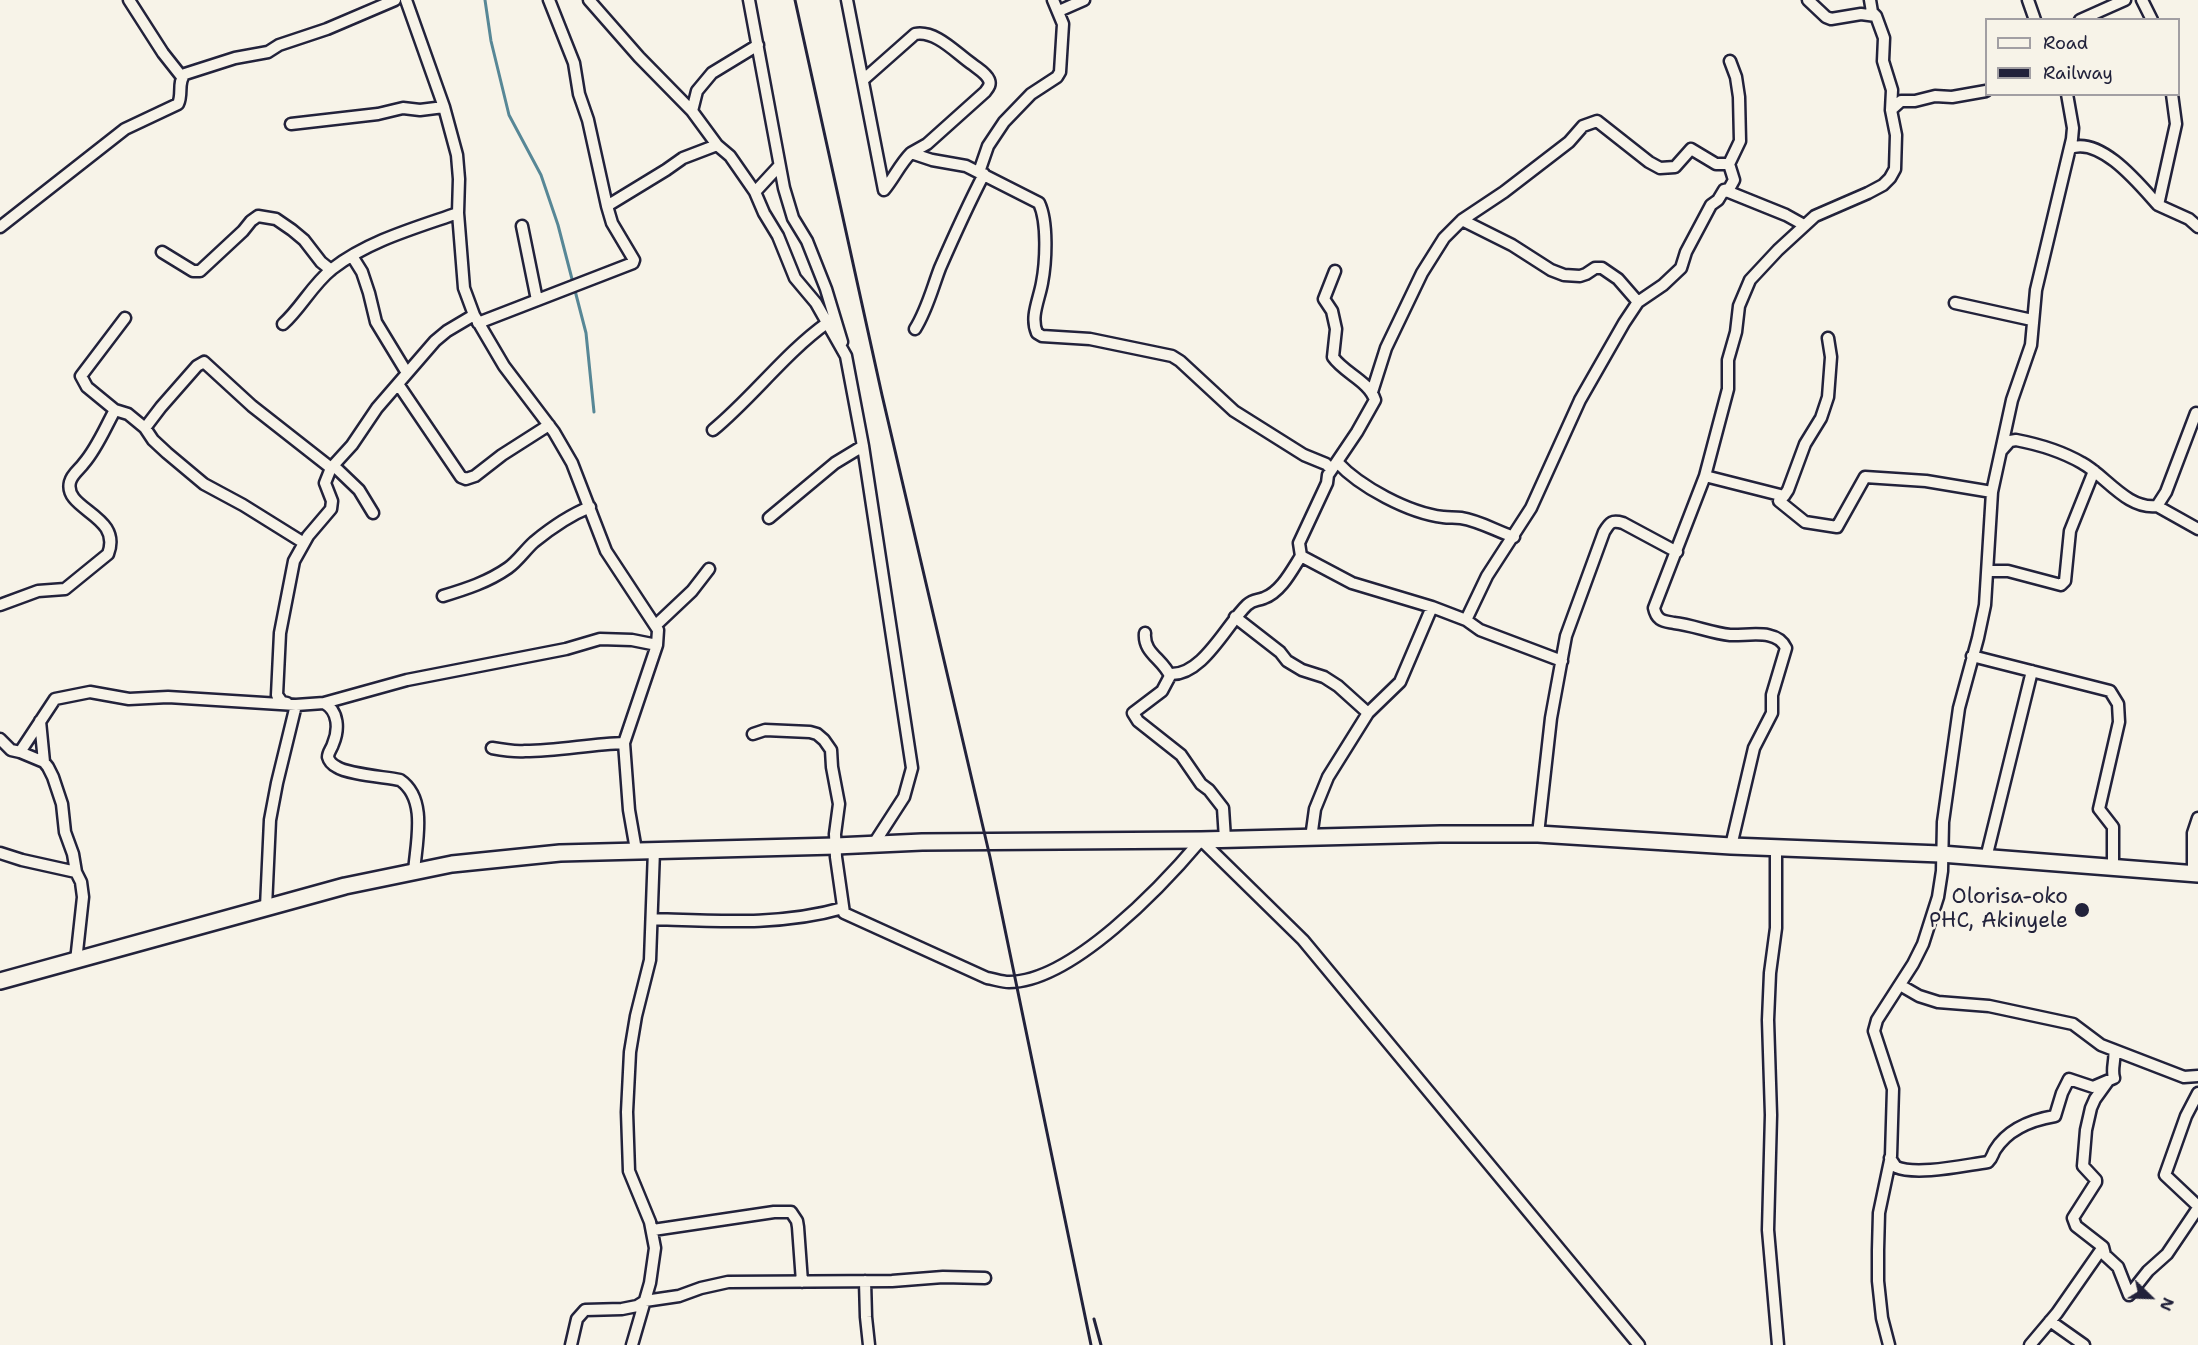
<!DOCTYPE html>
<style>
body{margin:0}
#map{position:relative;width:2198px;height:1345px;overflow:hidden;background:#f7f3e8;font-family:"Shantell Sans",sans-serif}
canvas{display:block}
.legend{position:absolute;left:1985px;top:18px;width:195px;height:78px;box-sizing:border-box;background:#f7f3e8;border:2px solid #a29fa3;margin:0;padding:8px 10px;list-style:none;font-size:18px;color:#22223b}
.legend li{display:flex;align-items:center;gap:12px;height:30px}
.legend b{width:30px;border:2px solid #a29fa3}
.north{position:absolute;left:2120px;top:1267px;width:60px;height:60px;-webkit-text-stroke:4px #f7f3e8;paint-order:stroke;rotate:113deg;font-size:16px;font-weight:700;line-height:24px;text-align:center;color:#22223b}
.north::after{content:'';display:block;margin:auto;width:21px;height:27px;background:#22223b;clip-path:polygon(50% 0,100% 100%,50% 72%,0 100%)}
</style>
<div id="map">
<canvas width="2198" height="1345"></canvas>
<ul class="legend">
<li><b style="height:8px;background:#f7f3e8"></b>Road</li>
<li><b style="height:8px;background:#22223b"></b>Railway</li>
</ul>
<div class="north">N</div>
</div>
<script>
const ctx = document.querySelector('canvas').getContext('2d');
ctx.lineJoin = 'round';
function stroke(path, color, width, dash) {
  ctx.strokeStyle = color;
  ctx.lineWidth = width;
  ctx.lineCap = dash ? 'butt' : 'round';
  ctx.setLineDash(dash || []);
  ctx.stroke(path);
}
function label(font, color, halo, rows, align = 'center') {
  ctx.font = font + ' "Shantell Sans",sans-serif';
  ctx.lineWidth = 5;
  ctx.setLineDash([]);
  ctx.textBaseline = 'middle';
  ctx.strokeStyle = halo;
  ctx.fillStyle = color;
  for (const [text, x, y, turn = 0] of rows) {
    ctx.save();
    ctx.translate(x, y);
    ctx.rotate((+turn || 0) * Math.PI / 180);
    ctx.textAlign = isNaN(turn) ? turn : align;
    if (halo) ctx.strokeText(text, 0, 0);
    ctx.fillText(text, 0, 0);
    ctx.restore();
  }
}
stroke(new Path2D(`
 M485 0 491 41 509 115 541 175 558 225 586 333 594 412`), '#578796', 3);
const minor = new Path2D(`
 M129 0 163 53 182 77
 M406 0 444 107 457 155 459 179 458 213 464 288 474 315 504 366 554 432 572 463 606 551 658 630 657 645 624 743 629 810 636 850
 M549 0 574 63 579 94 588 120 607 206
 M589 0 639 57 692 111 717 145
 M749 0 784 188 793 218 807 241 826 289 842 342
 M847 0 884 190
 M1808 0 1826 17 1831 19 1861 14 1876 16
 M2028 0 2035 20
 M2142 0 2152 20
 M1059 11 1084 0
 M2080 20 2125 0
 M863 80 915 34C936 30 956 53 972 64 978 69 986 73 989 80 991 85 988 88 985 92L927 144 911 153
 M1891 110 1901 101H1915L1935 96 1952 97 1986 91
 M692 111 697 91 712 73 758 45
 M291 124 378 114 403 108 420 110 444 107
 M2070 148C2101 136 2140 185 2158 205L2176 124 2172 94
 M979 172 988 146 1004 122 1031 94 1057 77 1060 72 1063 24 1053 0
 M884 190C894 178 900 164 911 153L932 160 966 166 1039 203C1048 222 1046 262 1042 283 1039 300 1030 317 1037 333L1042 336 1090 339 1172 356 1180 361 1234 411 1304 455 1326 464 1331 469
 M1724 190 1786 215 1804 225
 M755 192 779 166
 M2158 205 2189 219 2198 227
 M1462 220 1504 192 1569 142 1583 126 1597 121 1649 162 1660 168 1675 167 1691 149 1716 164H1729
 M522 226 537 300
 M0 227 125 129 178 104C183 94 177 82 185 74L235 58 268 52 279 45 327 29 395 0
 M162 252 193 271H200L243 231 251 221 258 216 276 219 292 230 304 240 321 262 331 270
 M352 256 362 272 369 293 376 322 407 373
 M1335 271 1324 299 1332 311 1336 329 1333 357C1344 373 1369 381 1375 400L1357 432 1328 475 1327 483 1299 543 1301 556 1352 583 1432 607 1466 620 1480 630 1562 661
 M1955 303 2032 320
 M125 318 81 376 87 387 115 410 128 414 145 428 161 407 197 366 204 362 252 406 331 468 352 445 377 408 435 341 447 331 474 315
 M478 323 633 263 634 260 612 223 607 206 666 170 683 158 717 145 730 156 755 192 764 213 778 236 795 278 816 303 846 356 863 446 912 768 904 797 873 845
 M283 324C301 308 312 285 332 269 368 241 415 228 458 213
 M915 329C927 310 932 289 940 268 954 236 968 205 984 174
 M398 384 461 477 466 479 475 476 502 455 549 425
 M1372 392 1386 348 1422 273 1444 238 1462 220 1512 245 1551 270 1564 275 1580 276 1586 274 1595 268H1602L1618 279 1638 302
 M145 428 153 440 167 453 204 484 243 505 304 543
 M713 430C753 397 785 353 827 323
 M2002 450 2010 441 2016 440C2037 444 2063 452 2082 463 2105 475 2127 510 2157 506L2166 492 2196 413
 M1337 462C1360 487 1409 513 1443 517 1449 518 1455 517 1461 518 1480 521 1496 531 1514 537
 M334 466 359 490 373 513
 M1705 476 1784 496 1788 490 1805 444 1821 418 1828 397 1831 357 1828 338
 M1779 501 1805 522 1837 527 1865 477 1926 481 1992 492
 M2157 506 2198 529
 M769 518 835 463 863 446
 M1988 571H2008L2061 585 2065 581 2070 531 2094 471
 M443 596C466 589 488 582 508 568 518 561 525 550 534 542 551 528 570 515 590 507
 M0 605 38 591 65 589 108 554C123 515 63 510 70 482 72 474 80 469 84 463 97 448 105 428 115 410
 M1235 617 1280 652 1287 661 1302 670 1324 677 1338 686 1368 713
 M1466 620 1487 576 1531 508 1580 400 1624 323 1638 302 1663 285 1681 268 1686 252 1711 205 1718 200 1724 190 1729 189 1734 180 1729 164 1740 141 1739 97 1736 77 1730 61
 M656 625 692 591 709 569
 M1145 633C1143 653 1163 659 1170 676L1162 691 1133 713 1138 721 1181 755 1201 784 1209 790 1223 808 1225 839
 M1972 656 2110 691 2118 704 2119 722 2099 809 2113 827V868
 M1169 674C1202 677 1226 625 1247 605 1254 599 1257 601 1264 598 1281 592 1292 570 1301 556
 M287 703 282 702 277 695 280 633 294 561 308 536 331 509 332 501 325 483 331 468
 M324 703 407 680 566 649 600 639 632 640 657 645
 M40 721 44 762
 M753 734 765 730 810 732 817 734 824 740 831 750 832 767 839 804 835 834 836 857 844 913 987 978C994 979 1002 982 1009 982 1072 982 1163 885 1201 840L1303 940 1639 1345
 M0 739 11 750 20 752 44 762 48 767 53 777 62 804 65 832 73 854 76 872 81 882 83 897 76 961
 M492 748C503 750 514 752 525 751 558 751 590 744 624 743
 M20 752 55 699 90 692 129 699 168 697 296 705 324 703C339 711 339 730 333 744 332 748 328 752 328 757 329 761 333 765 337 767 347 774 385 777 400 780 428 799 416 843 414 872
 M1538 834 1551 718 1566 636 1604 532C1610 522 1612 520 1623 523L1677 552
 M1311 838 1315 809 1328 777 1368 713 1400 682 1432 607
 M1731 846 1754 748 1772 713V695L1786 648C1777 628 1748 636 1730 635 1711 633 1693 625 1674 623 1670 622 1664 622 1660 619 1656 616 1655 613 1654 608L1705 476 1728 389V360L1736 332 1739 306 1750 280 1778 250 1815 216 1868 193 1883 185 1890 178 1895 169 1896 135 1891 110 1892 90 1883 61 1884 38 1876 16 1872 12 1870 0
 M1776 846V928L1770 973 1768 1020 1771 1115 1768 1230 1778 1345
 M0 853 22 860 76 872
 M1986 858 2032 671
 M2193 874V833L2198 818
 M266 907 270 820 277 783 296 705
 M652 919C716 921 781 926 843 908
 M1900 985 1919 996 1938 1002 1989 1006 2073 1024 2101 1045 2184 1077 2198 1076
 M2108 1081 2095 1099 2091 1108 2086 1130 2083 1166 2096 1180V1182L2073 1218 2076 1226 2103 1247 2105 1255 2118 1267 2129 1295
 M2198 1093 2186 1116 2165 1175 2198 1206
 M1890 1158 1896 1167C1917 1176 1965 1165 1988 1162 1993 1157 1992 1155 1995 1150 2008 1129 2031 1120 2055 1116L2062 1093 2069 1079 2093 1087 2114 1078C2111 1068 2116 1060 2114 1050
 M653 1230 774 1212H791L797 1221 798 1227 802 1282
 M865 1281 866 1317 869 1345
 M2129 1295 2148 1271 2167 1254 2198 1208
 M2050 1321 2084 1345
 M571 1345 577 1319 585 1310 622 1309 637 1306 645 1301 679 1296 701 1288 728 1282 892 1281 943 1277 985 1278
 M632 1345 650 1283 655 1248 650 1222 629 1171 627 1112 630 1052 636 1016 650 960 654 850
 M1889 1345 1882 1318 1878 1281V1250L1879 1213 1891 1156 1893 1089 1874 1031 1877 1020 1913 964 1923 944 1938 897 1942 871 1943 822 1959 708 1978 638 1985 605 1992 492 2012 400 2031 345 2036 290 2072 139 2073 128 2067 94
 M2030 1345 2057 1313 2103 1247`);
const secondary = new Path2D(`
 M0 981 345 886 452 864 560 853 836 846 922 842 1201 840 1440 834H1538L1731 846 1941 854 2198 874`);
stroke(minor, '#22223b', 15);
stroke(secondary, '#22223b', 20);
stroke(minor, '#f7f3e8', 10);
stroke(secondary, '#f7f3e8', 15);
stroke(new Path2D(`
 M795 0 882 395 990 857 1091 1345
 M1094 1319 1101 1345`), '#22223b', 3);
for (const [x, y, r, color] of [
 [2082,910,8,"#22223b"]
]) {
  const dot = new Path2D();
  dot.arc(x, y, r, 0, 2 * Math.PI);
  ctx.fillStyle = color;
  ctx.fill(dot);
  stroke(dot, '#f7f3e8', 2);
}
label('21px', '#22223b', '#f7f3e8', [
 ["Olorisa-oko",2068,898],
 ["PHC, Akinyele",2068,922]
], 'right');
</script>
